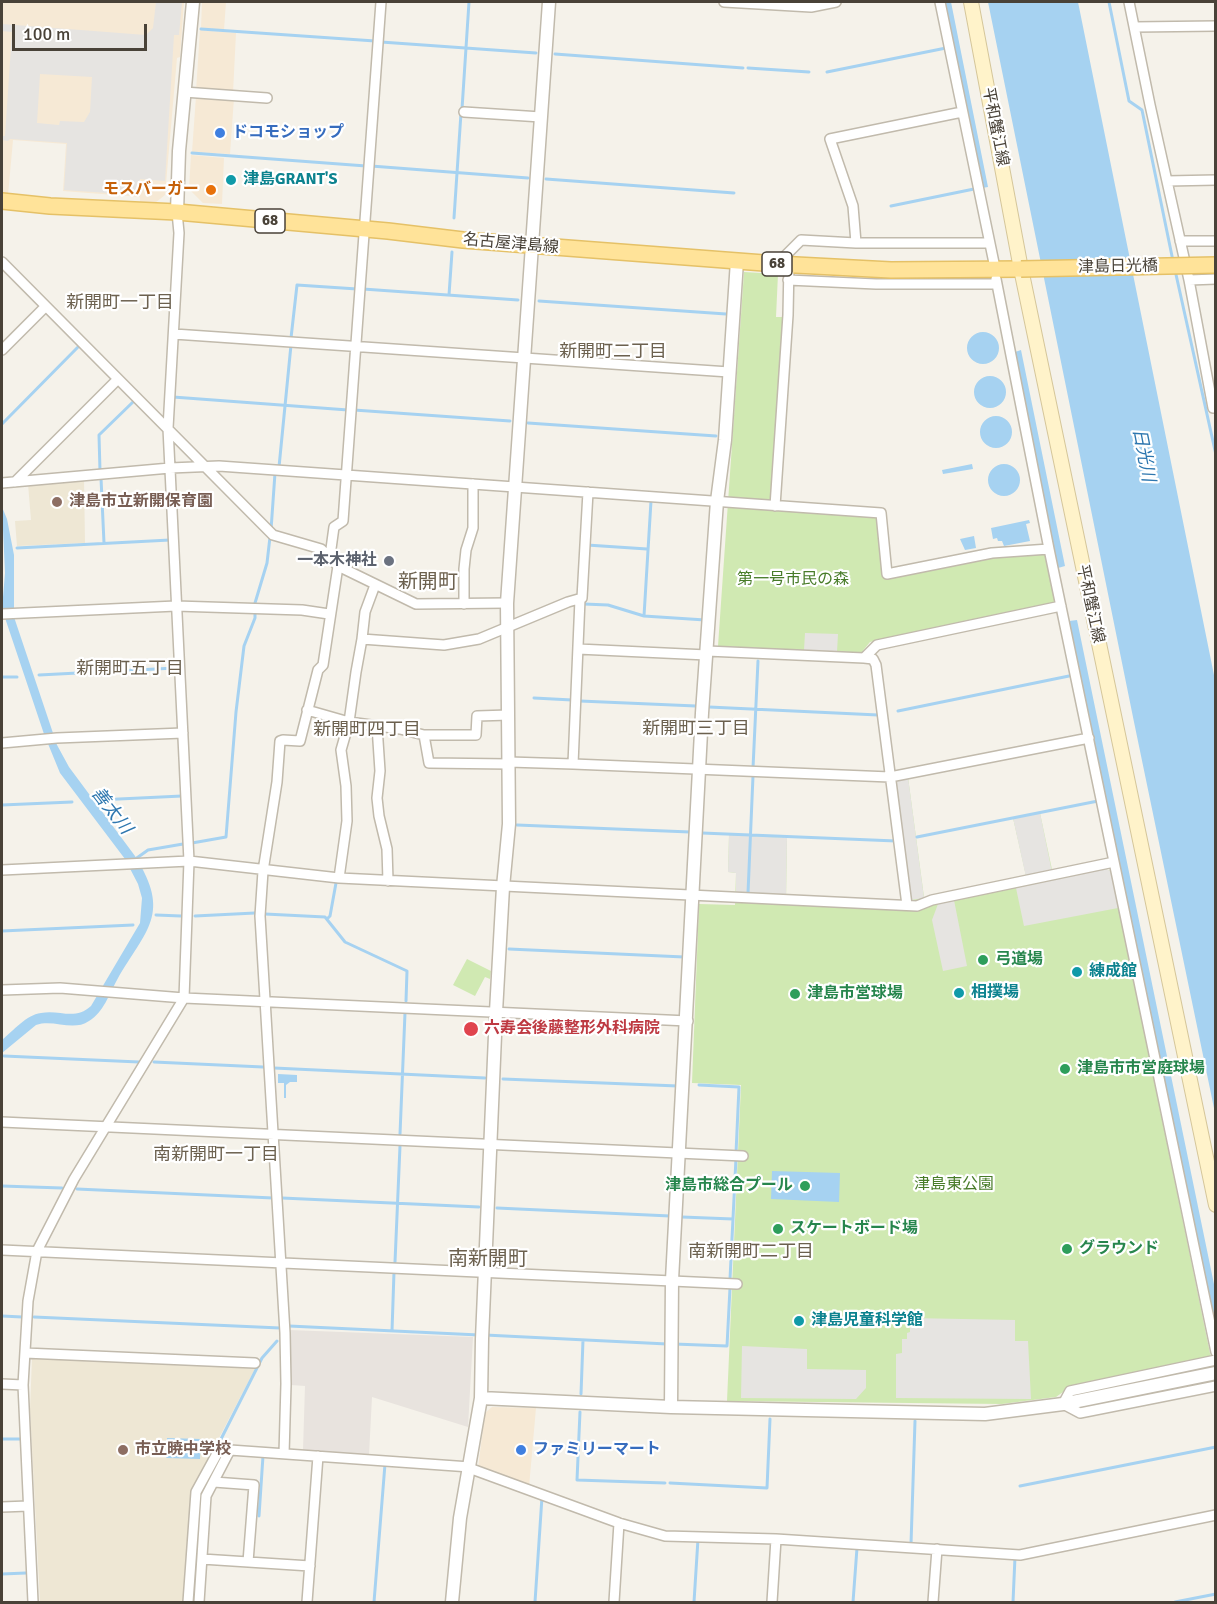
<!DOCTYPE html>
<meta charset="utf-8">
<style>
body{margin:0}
#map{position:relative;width:1217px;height:1604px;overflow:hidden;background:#f5f2ea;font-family:Signika,sans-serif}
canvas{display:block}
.frame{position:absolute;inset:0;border:3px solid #494238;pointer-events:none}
.scale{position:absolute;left:12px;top:24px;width:135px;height:27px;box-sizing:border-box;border:3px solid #494238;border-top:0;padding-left:8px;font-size:18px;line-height:21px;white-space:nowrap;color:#494238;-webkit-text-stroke:4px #fff;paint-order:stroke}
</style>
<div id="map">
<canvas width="1217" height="1604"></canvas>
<div class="frame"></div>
<div class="scale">100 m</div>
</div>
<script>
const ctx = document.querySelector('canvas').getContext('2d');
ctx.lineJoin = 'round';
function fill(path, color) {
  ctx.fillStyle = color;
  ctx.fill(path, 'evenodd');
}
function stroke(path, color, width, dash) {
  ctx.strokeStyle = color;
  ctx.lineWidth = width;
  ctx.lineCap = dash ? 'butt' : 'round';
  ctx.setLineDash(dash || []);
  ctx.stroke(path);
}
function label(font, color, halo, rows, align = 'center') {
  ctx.font = font + ' Signika,"Noto Sans JP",sans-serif';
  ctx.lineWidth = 4.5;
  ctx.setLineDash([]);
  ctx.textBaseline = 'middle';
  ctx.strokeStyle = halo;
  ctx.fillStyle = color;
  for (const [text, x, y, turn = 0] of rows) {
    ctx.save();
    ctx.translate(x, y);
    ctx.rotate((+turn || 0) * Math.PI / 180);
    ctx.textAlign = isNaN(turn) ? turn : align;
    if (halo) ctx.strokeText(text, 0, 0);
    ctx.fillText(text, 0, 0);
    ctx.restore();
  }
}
fill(new Path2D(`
 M2 2H184L180 57 177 58 165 195 155 203 140 202V197L63 191 66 144 13 140 8 195H2Z
 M202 2H226L224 30 201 28Z
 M200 30 236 33 233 93 196 91Z
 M196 96 234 98 230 154 192 152Z
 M191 155 224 158 222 204 203 203 189 189Z
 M492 1407 536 1408 529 1487 478 1468 485 1413Z`), '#f6e9d5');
fill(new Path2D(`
 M289 1330 473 1337 468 1427 372 1397 369 1455 303 1450 305 1386 291 1385Z`), '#e8e3de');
fill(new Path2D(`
 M84 479 85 543 17 546 15 521 31 520 28 484Z
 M32 1358 257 1365 191 1492 183 1602H40L30 1409Z`), '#eee7d4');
fill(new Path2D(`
 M744 272 778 274 776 317H784L770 508 877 516 879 519 885 578 982 557 1045 553 1055 601 1052 604 870 642 861 653 718 646Z
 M908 777 924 897 929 904 1016 887 1026 876 1013 818 1040 813 1054 879 1105 869 1111 871 1211 1358 1070 1387 1056 1397 1002 1404 727 1401 741 1085 692 1083 699 904 735 905 736 873 728 872 729 835 787 838 786 903 903 909Z
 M467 959 491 971 490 979 485 977 475 996 453 985Z`), '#d0e9b2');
fill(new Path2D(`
 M156 2H182L179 35H174L165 181 140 179 138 195 64 190 67 143 10 139 8 141 2 140V136H5L12 32 2 31V24L146 35 153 28ZM40 74 92 77 90 112 84 122 60 121 59 125 37 123Z
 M805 633 838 634 837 652 804 650Z
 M908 777 924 898 911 900 893 780Z
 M1040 813 1052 872 1026 877 1013 818Z
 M729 835 787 838 786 896 736 893V873L728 872Z
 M1105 869 1111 871 1118 908 1024 926 1016 888Z
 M954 900 967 966 943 971 932 920 938 904Z
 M910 1318 1015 1320V1341H1028L1031 1399 896 1398V1354L902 1353V1339H907V1333L910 1332Z
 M742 1346 807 1349V1369L866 1370V1388L856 1399 741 1398Z`), '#e6e4e1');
fill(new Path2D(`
 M944 2H951L988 187 982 188Z
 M988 2H1078L1215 680V1113L1134 722Z
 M967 348a16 16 0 1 1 32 0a16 16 0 1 1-32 0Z
 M1021 350 1065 566 1058 568 1015 352Z
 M974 392a16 16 0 1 1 32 0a16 16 0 1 1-32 0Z
 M980 432a16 16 0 1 1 32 0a16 16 0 1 1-32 0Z
 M972 464 973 469 943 474 942 470Z
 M988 480a16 16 0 1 1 32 0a16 16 0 1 1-32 0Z
 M2 507 7 519 14 555V617L57 745 69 767 135 856C172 915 146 929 117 980 109 994 104 1012 89 1021 73 1032 54 1019 36 1025L2 1053V1040C13 1031 26 1015 41 1013 59 1009 75 1021 91 1006L140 923 142 898 138 884 125 859 60 773 44 734 2 609 5 573Z
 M1029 520 1030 523 1026 524 1030 541 1004 546 1002 541H998L997 538 993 539 991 528Z
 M974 536 976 548 965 550 960 539Z
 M1077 620 1215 1289V1326L1069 621Z
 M278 1074 297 1075V1082H290L286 1085V1098H284V1083H278Z
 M772 1171 840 1173 839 1202 771 1199Z
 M167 1438 201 1439 200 1459 166 1458Z`), '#a6d2f1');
stroke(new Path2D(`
 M1109 2 1129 101 1142 110 1173 261
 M201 29 375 41
 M381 42 536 53
 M555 54 743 68
 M748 68 809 72
 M827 72 946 48
 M462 109 469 2
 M192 153 366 166
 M371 166 528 178
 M546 179 734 193
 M891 206 974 189
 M454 218 461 113
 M1175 270 1216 455
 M363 289 518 300
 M449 295 452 252
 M539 301 726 314
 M291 338 297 285 357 289
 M173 397 348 410
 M354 410 510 421
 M528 423 716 436
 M2 424 79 346
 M100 471 99 435 134 401
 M101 478 104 543
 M271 530 275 473 279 467 291 345
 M587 545 647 549
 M17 548 170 540
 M584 604 608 605 644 616 705 620
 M644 616 651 501
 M39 675 175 668
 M2 677H17
 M534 698 572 700
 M580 701 696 706
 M709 707 878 715
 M898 711 1069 676
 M753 768 758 661
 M98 800 182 796
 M2 805 72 802
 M517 825 690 832
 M702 833 896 841
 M917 837 1098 801
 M192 843 226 837 236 712 244 646 255 618V603L267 563 270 537
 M134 860 148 850 183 844
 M748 893 753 776
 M265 914 325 917 345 942 407 971 406 1001
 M156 915 181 916
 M195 916 255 913
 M327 919 330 916 336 883
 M2 931 133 925
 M509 949 684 957
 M4 1056 139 1062
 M154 1062 263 1067
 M274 1068 485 1078
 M503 1079 678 1086
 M699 1085 739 1087 736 1153
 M400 1134 405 1013
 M2 1186 62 1188
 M77 1189 273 1198
 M282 1198 479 1207
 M497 1208 670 1216
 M682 1217 733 1219
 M395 1262 400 1146
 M730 1279 736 1158
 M2 1316 22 1317
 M34 1317 280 1328
 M289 1326 479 1335
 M392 1331 394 1272
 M485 1335 667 1344
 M674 1344 727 1346 730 1288
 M581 1394 583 1340
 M580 1412 577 1480 665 1483
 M2 1439H20
 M219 1443 262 1358 277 1341
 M208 1462 212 1453
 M670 1483 767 1488 770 1419
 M1020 1486 1216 1447
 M259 1516 263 1456
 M911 1544 915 1421
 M2 1574 26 1573
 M193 1602 201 1494 209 1477
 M374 1602 385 1464
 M535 1602 542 1497
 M694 1602 698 1539
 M853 1602 857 1548
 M1013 1602 1015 1557
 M1175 1602 1216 1594`), '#a6d2f1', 3);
const minor = new Path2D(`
 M724 2 811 7 836 2
 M940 2 994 263
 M1129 2 1150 105 1189 280 1213 408
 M1135 27 1216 26
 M184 92 267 98
 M464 112 541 117
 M1167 181 1216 180
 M1180 241H1216
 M856 243 853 206 830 139 962 112
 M2 262 273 535 321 549 338 566 416 604 507 603
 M777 264 801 240 856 243H989
 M996 279 1049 549 1216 1352
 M788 280 876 284H997
 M1189 280 1216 279
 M174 334 729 372
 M2 350 45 307
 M15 482 118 379
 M2 483 170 468 219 466 881 513 887 574 992 553 1049 549
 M775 506 788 315 789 264
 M330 556 334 527 343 521 381 2
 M580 599 573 764 890 777 1089 738
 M464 604V569L466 550 473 528V484
 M2 614 176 606 302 610 329 614
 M362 639 365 612 375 585
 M578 649 707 655
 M707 651 864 658 877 645 1061 606
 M864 658 873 659 876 665 907 905
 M307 710 349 722 400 729 424 735H476L477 716 509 715
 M377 726 380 771 377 798 379 816 387 849 388 881
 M424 735 429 763 509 764
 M2 743 57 738 183 733
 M509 762 573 764
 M2 870 189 861 339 878 917 906 932 900 1114 862
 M339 878 347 821 346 786 341 750 349 722 356 672 362 639 444 645 479 639 568 602 582 598 588 492
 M2 990 60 988 184 998 688 1021
 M2 1122 743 1156
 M2 1250 737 1284
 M25 1353 255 1363
 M1216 1360 1070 1391 1063 1404 1080 1413 1216 1386
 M2 1384 23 1385
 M284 1454 286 1384 285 1333 260 916 263 871 277 782 280 741 283 740 300 741 318 670 323 665 338 566
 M469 1468 619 1523 665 1536 776 1539 1020 1555 1216 1515
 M214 1482 254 1485 248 1562
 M2 1507 28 1506
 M202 1559 310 1566
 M33 1602 23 1385 28 1301 37 1251 74 1179 184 998 189 861 168 428 179 233 177 212
 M188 1602 196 1492 219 1450H230
 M199 1602 206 1496 230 1450 470 1467
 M307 1602 318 1456
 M614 1602 619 1523
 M772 1602 776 1539
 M933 1602 937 1549`);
const tertiary = new Path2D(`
 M177 212 179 151 193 2
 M481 1398 671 1407 985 1414 1063 1404 1216 1373
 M671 1407 672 1280 702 713 717 501 725 440 737 261
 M452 1602 460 1518 481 1398 482 1339 496 1012 503 887 509 824 507 603 549 2`);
const secondary = new Path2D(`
 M971 2 1021 269 1216 1205`);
const primary = new Path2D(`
 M2 201 50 206 177 212 388 231 463 240 777 264 891 270 1021 269`);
stroke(minor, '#c1baac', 12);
stroke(tertiary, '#c1baac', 15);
stroke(secondary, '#d5c69a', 16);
stroke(primary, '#e5c167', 18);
stroke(minor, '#fff', 9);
stroke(tertiary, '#fff', 12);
stroke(secondary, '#fff3ca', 14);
stroke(primary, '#ffe399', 15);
const primaryBridge = new Path2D(`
 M1021 269 1216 265`);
stroke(primaryBridge, '#e5c167', 18, []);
stroke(primaryBridge, '#ffe399', 15);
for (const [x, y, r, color] of [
 [220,133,6,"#3f7fe0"],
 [231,180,6,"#0f9aa8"],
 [211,190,6,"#e8710a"],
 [57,502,6,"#8d6e63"],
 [389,561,6,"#6b7280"],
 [983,960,6,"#2e9e5b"],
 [1077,972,6,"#0f9aa8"],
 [959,993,6,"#0f9aa8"],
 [795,994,6,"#2e9e5b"],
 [471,1029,8,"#e0444e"],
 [1065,1069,6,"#2e9e5b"],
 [805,1186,6,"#2e9e5b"],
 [778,1229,6,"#2e9e5b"],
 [1067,1249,6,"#2e9e5b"],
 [799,1321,6,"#0f9aa8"],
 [123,1450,6,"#8d6e63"],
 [521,1450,6,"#3f7fe0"]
]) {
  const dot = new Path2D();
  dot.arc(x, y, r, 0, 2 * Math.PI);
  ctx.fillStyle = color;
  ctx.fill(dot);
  stroke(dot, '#fff', 2);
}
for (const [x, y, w] of [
 [270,221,30],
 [777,264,30]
]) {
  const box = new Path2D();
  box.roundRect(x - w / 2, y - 12, w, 24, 4.5);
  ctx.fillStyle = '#fff';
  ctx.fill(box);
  stroke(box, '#494238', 1.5);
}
label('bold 15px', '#494238', null, [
 ["68",270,221],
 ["68",777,264]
]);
label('16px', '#494238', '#fff', [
 ["平和蟹江線",995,127,79],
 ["名古屋津島線",511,244,5],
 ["津島日光橋",1118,267,-1],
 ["平和蟹江線",1090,604,78]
]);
label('bold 16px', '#366cbe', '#fff', [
 ["ドコモショップ",232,133],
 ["ファミリーマート",533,1450]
], 'left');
label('bold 16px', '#0d838f', '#fff', [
 ["津島GRANT'S",243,180],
 ["練成館",1089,972],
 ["相撲場",971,993],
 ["津島児童科学館",811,1321]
], 'left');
label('bold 16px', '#c56008', '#fff', [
 ["モスバーガー",199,190]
], 'right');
label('bold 16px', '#785e54', '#fff', [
 ["津島市立新開保育園",69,502],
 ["市立暁中学校",135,1450]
], 'left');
label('bold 16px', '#5b616d', '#fff', [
 ["一本木神社",377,561]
], 'right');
label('16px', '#487c29', '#fff', [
 ["第一号市民の森",793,580],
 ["津島東公園",954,1185]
]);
label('bold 16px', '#27864d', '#fff', [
 ["弓道場",995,960],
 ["津島市営球場",807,994],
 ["津島市市営庭球場",1077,1069],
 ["津島市総合プール",793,1186,"right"],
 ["スケートボード場",790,1229],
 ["グラウンド",1079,1249]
], 'left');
label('bold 16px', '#be3a42', '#fff', [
 ["六寿会後藤整形外科病院",484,1029]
], 'left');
label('18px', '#6c614f', '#fff', [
 ["新開町一丁目",120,303],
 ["新開町二丁目",613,352],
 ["新開町五丁目",130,669],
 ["新開町三丁目",696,729],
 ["新開町四丁目",367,730],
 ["南新開町一丁目",216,1155],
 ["南新開町二丁目",751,1252]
]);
label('italic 18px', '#2e77af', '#fff', [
 ["日光川",1143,455,79],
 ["善太川",111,811,52]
]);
label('20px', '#6c614f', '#fff', [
 ["新開町",428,583],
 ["南新開町",488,1260]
]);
</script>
